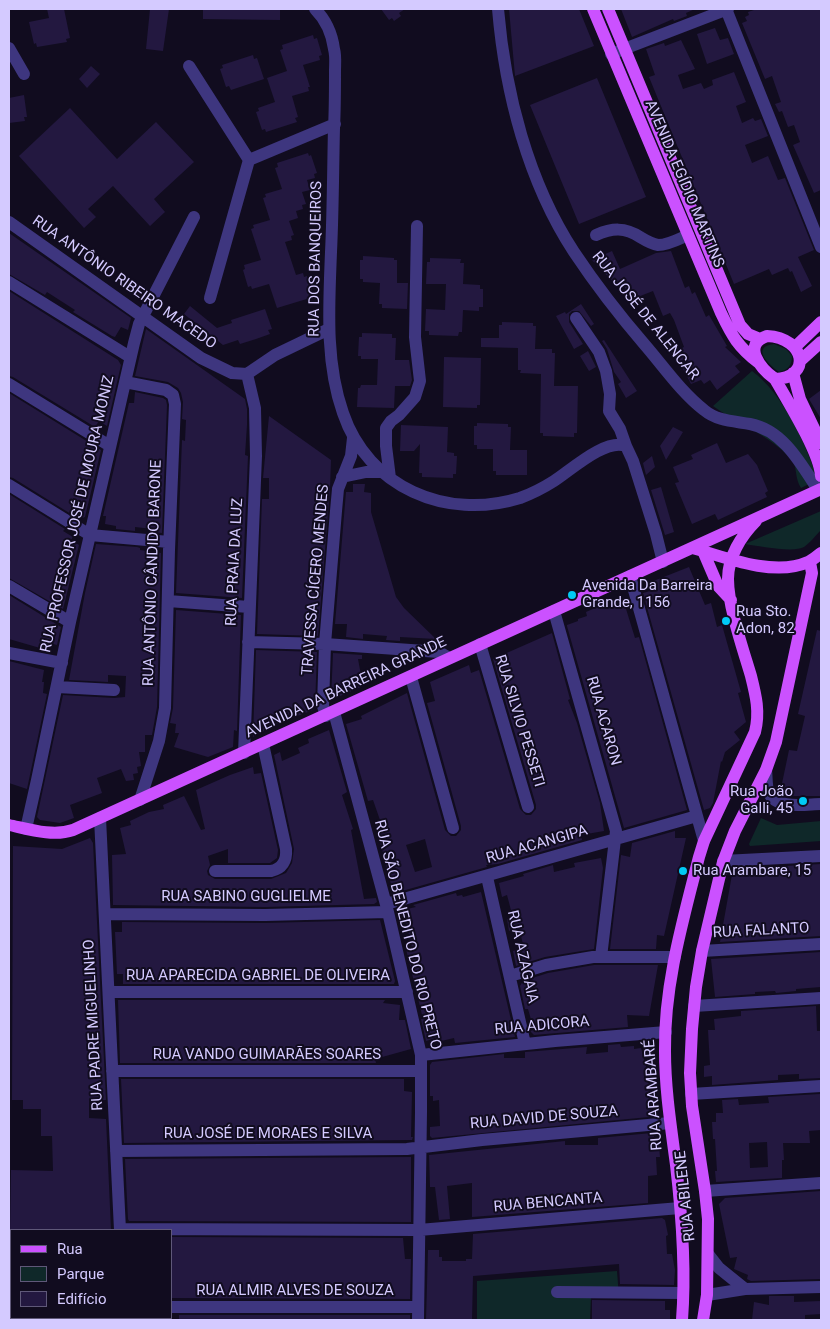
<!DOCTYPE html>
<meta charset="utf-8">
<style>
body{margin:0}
#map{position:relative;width:830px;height:1329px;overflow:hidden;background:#110c1f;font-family:Roboto,sans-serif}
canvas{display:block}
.frame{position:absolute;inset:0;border:10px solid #d4caff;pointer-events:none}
.legend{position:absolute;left:10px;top:1229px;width:162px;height:90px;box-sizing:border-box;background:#110c1f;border:1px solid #5f5879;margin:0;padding:6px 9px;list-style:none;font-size:15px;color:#d4caff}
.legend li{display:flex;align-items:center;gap:10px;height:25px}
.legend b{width:25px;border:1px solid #5f5879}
</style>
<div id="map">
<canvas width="830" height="1329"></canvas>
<div class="frame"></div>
<ul class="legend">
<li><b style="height:6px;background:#cb51ff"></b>Rua</li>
<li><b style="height:14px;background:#0f2829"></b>Parque</li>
<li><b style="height:14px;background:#231840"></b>Edifício</li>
</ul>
</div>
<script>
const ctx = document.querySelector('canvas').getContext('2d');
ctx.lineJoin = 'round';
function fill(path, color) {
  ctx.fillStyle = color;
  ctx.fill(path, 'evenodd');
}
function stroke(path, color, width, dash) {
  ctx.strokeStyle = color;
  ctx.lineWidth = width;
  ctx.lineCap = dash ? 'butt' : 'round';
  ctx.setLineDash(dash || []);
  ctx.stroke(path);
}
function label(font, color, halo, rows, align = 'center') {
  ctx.font = font + ' Roboto,sans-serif';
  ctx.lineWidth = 4;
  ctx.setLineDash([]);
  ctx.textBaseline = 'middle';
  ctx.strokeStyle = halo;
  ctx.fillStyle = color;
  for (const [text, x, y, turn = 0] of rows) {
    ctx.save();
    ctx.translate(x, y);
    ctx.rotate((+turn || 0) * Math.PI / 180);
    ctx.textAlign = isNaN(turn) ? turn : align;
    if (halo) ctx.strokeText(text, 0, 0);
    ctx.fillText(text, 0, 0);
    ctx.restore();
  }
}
fill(new Path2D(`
 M774 344 786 349 792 356C792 365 788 370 779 372 769 365 750 347 774 344Z
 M752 371C783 394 805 442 817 478L813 482 801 488C795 479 797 468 793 462 776 438 737 424 713 406Z
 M821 511V530C816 535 810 543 804 547 794 553 758 546 745 544Z
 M761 818 777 825 821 821V841L750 846 749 844Z
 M617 1271 619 1297H591L590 1320H477V1281Z`), '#0f2829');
fill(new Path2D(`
 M47 9H64L70 38 66 39 67 42 37 47 36 43 34 44 29 22 49 18Z
 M150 9H169L163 51 146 49Z
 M203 9H280V20L203 19Z
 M381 9H405L399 13 401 16 394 21 392 18 389 20Z
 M509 9H579L594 46 515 76Z
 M621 9H695L686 13 687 16 674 21 673 19 632 37Z
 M757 9H821V190L814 193 793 145 800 142 794 125 788 127 782 111 779 112 775 104 781 102 772 76 765 79 742 23 747 21 745 17 749 15 748 12Z
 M715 28 720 40 728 38 734 54 707 64 697 34Z
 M313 35 314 39 317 38 322 55 319 56 320 60 303 65 310 87H308L309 91 292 96 298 117 295 118 297 122 266 132 265 129 262 130 256 112 259 111 258 108 275 102 267 78 287 71 280 50 283 49 282 45Z
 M681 40 695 69 678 75 683 89 701 83 704 89 713 85 712 80 734 72 746 102 736 106 742 123 753 118 755 121 761 119 768 136 745 145 752 163 768 156 778 180 785 178 814 250 798 257 812 286 801 292 792 271 790 272 788 268 772 275 769 269 734 284 649 77 655 75 646 49 664 43 665 46Z
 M253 55 254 59 257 58 264 79 231 90 229 86 226 87 220 69 223 68 222 65Z
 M91 66 100 74 87 88 79 79Z
 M597 78 646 197 579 224 530 105Z
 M24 95 27 117H24L25 121 9 123V98Z
 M70 108 117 159 156 122 194 162 154 199 165 212 150 226 113 186 88 209 96 217 84 228 19 156Z
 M308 153 309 156 311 155 317 173 314 174 315 178 307 180 310 190 302 192 306 204 302 205 303 209 296 211 298 218 289 221 294 235 291 236 292 240 285 242 296 275 303 273 304 277 307 276 313 293 310 294V298L277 308 269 284 252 289 251 286 248 287 243 270 245 269 244 265 261 260 251 229 254 228 253 225 270 220 263 198 266 197 265 194 282 189 275 168 278 167 277 163Z
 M9 233 131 318 128 330 121 327 115 337 112 336 73 312 75 310 47 292 45 295 9 274Z
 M612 251 620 269 656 253 671 251 685 288 689 286 692 294 695 292 706 317 709 315 727 346 725 347 741 362 735 366 740 372 717 390 710 380 704 384 701 380 691 384 674 352 684 347 674 320 670 313 663 316 653 291 630 300 623 283 617 286 592 260Z
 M363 256 394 258V260H397V283H408L407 309 382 308V304H379L380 283 363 282V279H360V260H363Z
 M430 258 461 259 460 263H464L463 284 480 285V289H483V307H479V311L463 310 462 332H459L458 336 429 335V331H425L426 309 445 310 446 284H426L427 262H430Z
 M9 291 118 360 121 365 107 426 99 421 95 427 13 377 9 376Z
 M581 304 594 324 591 326 579 311H572L569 314V322L583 344 574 349 556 316 565 312 566 314Z
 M190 306 217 328 232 323 231 320 265 309 272 329 268 330 270 334 256 339 240 344 238 340 223 345 184 314Z
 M502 322 533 323V326H536L535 349H552V353H555L554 386H578L577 433H574V437L543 436V433H540L541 374 520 373 521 370H518V348L481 347V338H499V325H502Z
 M146 329 245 399 247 409V425L245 455 248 456 242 598 176 593 182 440 185 441 186 420 182 419 183 402 181 393 178 388 168 382 135 376Z
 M362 333 392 334V338H396L395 360H409L412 380 410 386H395L394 408 357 407 358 388H360L361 385H377L378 359H361V356H358L359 337H362Z
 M604 340 637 391 626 398 618 384 621 382 614 372 607 349 602 341Z
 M588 351 596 367 589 371 580 356Z
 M444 357 481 358 480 405H477V408L443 407Z
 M821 390V419L809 399Z
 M135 392 163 398 166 400 167 405 162 533 153 532V529L135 527V531L116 529V526L105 524 106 516H103L129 403H134Z
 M9 393 101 450 85 517 79 519 13 478 9 477Z
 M269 416 331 460 330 488 318 636 257 634 262 499H269V478H263Z
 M477 423 508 424V427H511L510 450H527V475H496V471H493V449H477V445H474V426H477Z
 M401 425 448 427 447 452 454 453V456H457L456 474H453V478L422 477V473H419L420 444 414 451H400Z
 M673 427 683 432 666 460 660 446Z
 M717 443 726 463 748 454 757 465 768 491 765 493 767 497 718 520 715 514 692 524 675 483 679 482 673 467 693 459 691 455Z
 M652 456 655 467 646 475 643 463Z
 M353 484H365L364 492 371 493V512L396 597 404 608 436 639 400 637V641L386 640 387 636 363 634V639L346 637 347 624H335L346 492H353Z
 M661 487 674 532 665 535 651 490Z
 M9 494 65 529 63 531 73 537 71 540 79 545 63 609 9 578Z
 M96 544 137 547 140 548V550L161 553 157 707 152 735H145V752H139L141 766 137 767 138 773 133 774 134 780 126 781 121 769 97 778 102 793 70 805 74 818 60 823 40 820 37 817 63 695 114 698 125 697 126 676 108 675V682L69 680 85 593Z
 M689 567 705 605 711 603 717 627 722 625 741 692 738 693 746 722 734 732 740 740 725 752 722 762 721 761 713 803 710 808 704 810 643 593 654 590 651 582Z
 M9 595 61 627 57 645 43 641 40 648 9 639Z
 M622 596 635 638 639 637 687 810 624 828 567 626V625L578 621V619L587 616 586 612Z
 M176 610 241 615 237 731 234 730 233 747 208 757 174 747 179 733H175L176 724 170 723 173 708Z
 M817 630 821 631V796H787L780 793 789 750 797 751 805 716 798 714Z
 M552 633 570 699 568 700 577 723 600 803 604 831 581 835 582 840 498 864 486 865 487 867 395 893 393 892 375 822 380 820 373 800 368 801 346 724 362 719 361 716 407 693 445 830 451 836H456L461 830V826L427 703 435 701 430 682 469 665 471 673 479 670 520 809 526 815H531L536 809V805L493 659ZM425 839 432 867 415 872 406 845Z
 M256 650 317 652 315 707 313 710 264 729V731L253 737Z
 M333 653 362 655V659H358L363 686 331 700Z
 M9 661 44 670 42 682H44L43 693 47 694 27 789 9 783Z
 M329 730 347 792 342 795 353 829 351 830 364 899 376 898 377 902 374 904 265 907 113 905 112 855 126 854 120 828 131 825 130 821 149 812 164 809 163 805 184 796 201 830 205 829 196 790 230 775 253 767 254 774 261 773 278 850 277 858 270 863H228V849L208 856 210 865 207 871 208 875 215 879H271L286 873 292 863 294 849 274 755 280 752 282 761 300 753 298 748 309 743 308 739Z
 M675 831V838H686L664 936 657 935 656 949H610L621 855 630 857 632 843Z
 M90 838 93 843 106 1100 89 1101V1118L106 1119 111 1230H10L11 1170 53 1171 52 1136H41V1109H23V1100H12L13 846 62 849Z
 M601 858 603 868 594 949 545 957 516 966 513 951 524 948 519 928 509 931 507 919 513 918 507 895 502 897 499 883 524 876 523 874 553 865 554 872 575 867 574 863Z
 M821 864V936L720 942 733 869Z
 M481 892 515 1037 455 1043 454 1038 437 1042 436 1038 426 1041 421 1019H423L406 949 412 947 406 923 402 925 398 911 416 907 413 905 456 893 457 896 462 895 463 897Z
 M380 920 395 981 394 984H123V974H117L115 932H122V922L265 923Z
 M821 952V987L796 989V991L776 993 775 991 755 992V994L715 997 711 959Z
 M594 965H658L649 1016 627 1015 628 1027 534 1035 530 1031 534 1030 528 1009H525L520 986 523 981 548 973Z
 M118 1000H385L383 1003 400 1005 399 1020H405L411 1049 375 1059 376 1063H120Z
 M816 1006 817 1031H821V1078L799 1079V1074L778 1075V1080L712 1085V1076L704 1077V1066L710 1065 708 1030H715L714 1019 741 1016V1011Z
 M620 1044 621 1047 634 1046V1049L641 1048 649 1078H648L653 1111 649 1112V1117L432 1138 430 1136V1127L440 1126 439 1100 433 1101V1096H430V1065L432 1062 504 1054V1058H525V1052L587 1047 586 1054 608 1052V1045Z
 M121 1079H404V1091L412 1092 411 1137H413L412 1140 124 1143Z
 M820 1094 821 1130 809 1131 810 1143H783L784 1160H782V1178L716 1182 715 1171H717L715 1139H713L712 1122H716V1113H723L722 1100 738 1099 739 1105 769 1103 768 1097ZM767 1142 768 1167 750 1168 749 1143Z
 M652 1133 654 1136 655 1146H659L660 1157H656L657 1175 648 1176V1203L472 1217V1183L447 1186 450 1219 439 1220 435 1187H430L429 1155 565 1141V1145H598V1138Z
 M411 1157V1222L129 1221 128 1219 125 1159Z
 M821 1191V1279L751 1281 747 1279 748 1275 734 1269 737 1257 730 1258 719 1204 725 1198Z
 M662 1218 665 1220 668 1235 666 1236 667 1254H672L675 1270 674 1285 620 1284 619 1264 473 1276 472 1320H426L428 1250H439V1257H442V1261H466V1259H472L473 1234Z
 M172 1237 403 1238 405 1259H411L410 1299 171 1298Z
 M769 1296H794V1302L821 1301V1314L805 1315V1320H752L754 1302 769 1305Z
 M592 1300 665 1301V1310H670V1320H592Z
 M179 1315H410V1320H179Z`), '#231840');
stroke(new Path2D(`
 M315 9C325 19 332 34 334 49 336 56 335 64 335 71 335 90 335 109 334 128 333 169 333 211 331 252 329 305 325 362 343 413 368 487 446 521 520 498 531 494 543 488 554 481 570 471 605 438 626 446
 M498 9C505 92 528 182 574 252 596 285 620 316 645 345 664 367 681 392 704 410 717 421 733 421 750 424 783 430 801 464 818 490
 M726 9 821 247
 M9 48 24 74
 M611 54 728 9
 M189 66 249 160 210 298
 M249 160 335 124
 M9 222 201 358 232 373 247 374 275 355 329 329
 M596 235C612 228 625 227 640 237 645 240 651 244 658 245 668 245 679 239 688 235
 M9 282 130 357
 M576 318 599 352 606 371 610 394 609 411 620 429 626 446 633 461 656 534 663 562
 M125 382 166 390 173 395 175 404 169 550 165 708 159 741 140 800
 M9 384 110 446
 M342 477 366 472H381
 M390 478 386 446V428L391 421 399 415 415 397 420 381 415 337 417 226
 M9 485 90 535 169 542
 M630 576 704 841
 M9 586 70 622
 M168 601 249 607
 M554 611 616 831 601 957
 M248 642 325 644 439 652 449 658
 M480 644 528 807
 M9 653 62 663
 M411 677 453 828
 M57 687 114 690
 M334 712 388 912 421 1055V1112L418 1320
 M326 716 323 706 325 644 336 511 338 489 351 456 353 438
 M244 753 256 456 255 408 247 374
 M766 770C767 777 766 787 769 793 776 810 807 804 821 804
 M100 818 120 1230
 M26 829 37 780 70 622 134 343 139 324 194 217
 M723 861 821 856
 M215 871H271C282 869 287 861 286 849L263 744
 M487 877 525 1044
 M386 904 697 816
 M105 914 265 915 388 912
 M702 951 821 944
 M510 976 546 965 593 957H675
 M109 992H407
 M694 1006 821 998
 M421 1055 555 1041 666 1032
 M112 1071H421
 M691 1094 821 1086
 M116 1151 407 1149 482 1140 670 1123
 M705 1191 821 1183
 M120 1229 419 1230 680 1208
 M708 1254 719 1268 745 1289
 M557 1292 683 1293
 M707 1295 745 1289 821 1287
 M171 1307H418
 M124 1318V1320`), '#3e367f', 12);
stroke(new Path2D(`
 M593 9 721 313C732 336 738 347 759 363
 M608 9 740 325 748 334 760 339
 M767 336C806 338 812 378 775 379 761 369 741 345 767 336Z
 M795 347 821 322
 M800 361 821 342
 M793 373 800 399 821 443
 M775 379C787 400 820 453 821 476
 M693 548C726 558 775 577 808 562 813 560 817 556 821 553
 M703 551 718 586 731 600
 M9 825C28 829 53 837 73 830L821 489
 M682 1320C686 1268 682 1216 676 1165 671 1127 665 1089 665 1051 664 985 683 920 699 857L704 841 755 732C760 712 756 696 751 676 743 649 728 606 728 579 728 557 741 536 756 521
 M703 1320 707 1295 708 1219 705 1191 692 1106 690 1073 692 1029 696 987 702 951 723 862 735 831 766 770 776 742 812 573 810 562`), '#cb51ff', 12);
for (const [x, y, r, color] of [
 [572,595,5,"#00caf5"],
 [726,621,5,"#00caf5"],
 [803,801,5,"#00caf5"],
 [683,871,5,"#00caf5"]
]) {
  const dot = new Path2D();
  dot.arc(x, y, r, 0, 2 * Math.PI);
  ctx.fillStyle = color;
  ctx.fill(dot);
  stroke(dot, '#110c1f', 2);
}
label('15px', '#d4caff', '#110c1f', [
 ["AVENIDA EGÍDIO MARTINS",684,184,67],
 ["RUA DOS BANQUEIROS",316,259,-89],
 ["RUA ANTÔNIO RIBEIRO MACEDO",124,283,35],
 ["RUA JOSÉ DE ALENCAR",645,316,51],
 ["RUA PROFESSOR JOSÉ DE MOURA MONIZ",78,514,-77],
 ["RUA PRAIA DA LUZ",235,562,-87],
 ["RUA ANTÔNIO CÂNDIDO BARONE",153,573,-88],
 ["TRAVESSA CÍCERO MENDES",316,580,-85],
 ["AVENIDA DA BARREIRA GRANDE",346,688,-25],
 ["RUA SILVIO PESSETI",519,721,73],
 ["RUA ACARON",603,721,74],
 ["RUA ACANGIPA",537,845,-16],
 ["RUA SABINO GUGLIELME",246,897],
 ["RUA FALANTO",761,931,-3],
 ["RUA SÃO BENEDITO DO RIO PRETO",407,935,76],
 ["RUA AZAGAIA",522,957,77],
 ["RUA APARECIDA GABRIEL DE OLIVEIRA",258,976],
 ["RUA PADRE MIGUELINHO",94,1025,-93],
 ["RUA ADICORA",542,1026,-5],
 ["RUA VANDO GUIMARÃES SOARES",267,1055],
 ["RUA ARAMBARÉ",654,1095,-94],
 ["RUA DAVID DE SOUZA",544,1118,-5],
 ["RUA JOSÉ DE MORAES E SILVA",268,1134],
 ["RUA ABILENE",686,1196,-96],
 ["RUA BENCANTA",548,1203,-5],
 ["RUA ALMIR ALVES DE SOUZA",295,1291]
]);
label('15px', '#d4caff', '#110c1f', [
 ["Avenida Da Barreira",582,586],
 ["Grande, 1156",582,603],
 ["Rua Sto.",736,612],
 ["Adon, 82",736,629],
 ["Rua João",793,792,"right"],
 ["Galli, 45",793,809,"right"],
 ["Rua Arambare, 15",693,871]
], 'left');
</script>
